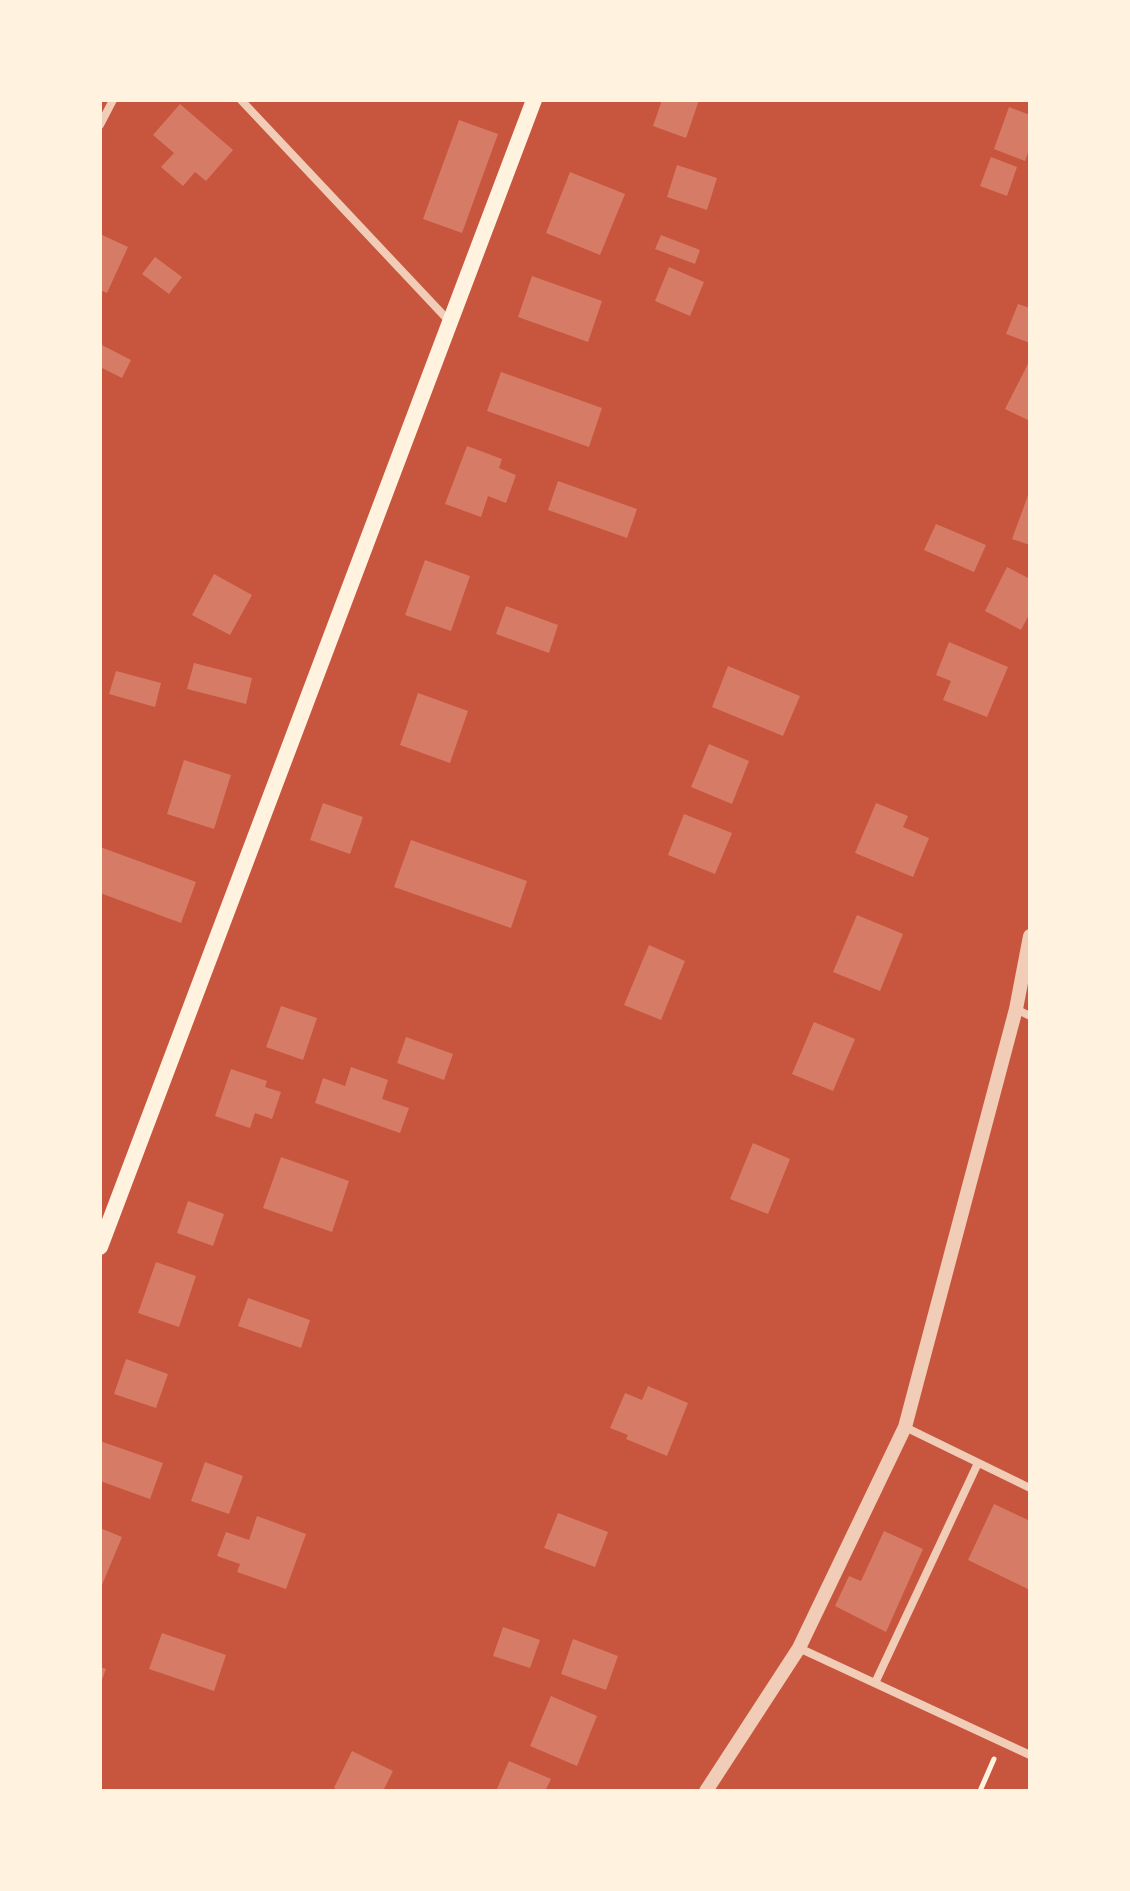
<!DOCTYPE html>
<style>
body{margin:0}
#map{position:relative;width:1130px;height:1891px;overflow:hidden;background:#c8553d;font-family:Raleway,sans-serif}
canvas{display:block}
.frame{position:absolute;inset:0;border:102px solid #fff3e0;pointer-events:none}
</style>
<div id="map">
<canvas width="1130" height="1891"></canvas>
<div class="frame"></div>
</div>
<script>
const ctx = document.querySelector('canvas').getContext('2d');
ctx.lineJoin = 'round';
function fill(path, color) {
  ctx.fillStyle = color;
  ctx.fill(path, 'evenodd');
}
function stroke(path, color, width, dash) {
  ctx.strokeStyle = color;
  ctx.lineWidth = width;
  ctx.lineCap = dash ? 'butt' : 'round';
  ctx.setLineDash(dash || []);
  ctx.stroke(path);
}
fill(new Path2D(`
 M662 100H699L686 138 653 126Z
 M180 104 233 150 206 181 195 172 183 186 161 167 174 153 153 135Z
 M1009 107 1030 115V147L1025 161 994 149Z
 M459 120 498 134 462 233 423 219Z
 M991 157 1017 167 1007 196 980 186Z
 M677 165 717 178 707 210 667 197Z
 M570 172 625 194 600 255 546 233Z
 M100 234 128 247 107 293 100 290Z
 M661 235 700 250 695 264 655 249Z
 M155 257 182 277 169 294 142 274Z
 M669 267 704 282 690 316 655 301Z
 M532 276 602 301 588 342 518 317Z
 M1018 304 1030 308V343L1006 334Z
 M100 344 131 360 122 378 100 367Z
 M1030 360V421L1005 409Z
 M501 372 602 408 589 447 487 411Z
 M467 446 502 459 499 468 516 475 506 503 488 496 481 517 445 504Z
 M558 481 637 509 627 538 548 510Z
 M1030 490V545L1012 539Z
 M936 524 986 545 974 572 924 550Z
 M425 560 470 576 451 631 405 615Z
 M1007 567 1030 579V613L1021 630 985 611Z
 M214 574 252 595 230 635 192 615Z
 M506 606 558 625 549 653 496 634Z
 M949 642 1008 667 987 717 943 700 951 681 936 675Z
 M194 663 252 678 246 704 187 689Z
 M728 666 800 696 783 736 712 707Z
 M116 671 161 683 155 707 109 694Z
 M418 693 468 711 450 763 400 745Z
 M709 744 749 761 732 804 691 787Z
 M184 760 231 775 214 829 167 814Z
 M323 803 363 817 350 854 310 840Z
 M876 803 908 816 903 827 929 838 913 877 855 853Z
 M684 814 732 833 715 874 668 855Z
 M411 840 527 881 511 928 394 887Z
 M100 847 196 882 181 923 100 893Z
 M857 915 903 934 880 991 833 972Z
 M649 945 685 961 661 1020 624 1005Z
 M281 1006 317 1018 303 1060 266 1047Z
 M814 1022 855 1039 833 1091 792 1074Z
 M406 1037 453 1054 444 1080 397 1063Z
 M351 1067 388 1080 382 1099 409 1108 400 1133 315 1103 323 1078 345 1086Z
 M231 1069 267 1081 265 1087 281 1092 272 1119 255 1113 250 1128 215 1116Z
 M753 1143 790 1159 768 1214 730 1199Z
 M281 1157 349 1181 332 1232 263 1208Z
 M188 1201 224 1214 213 1246 177 1233Z
 M156 1262 196 1276 179 1327 138 1313Z
 M248 1298 310 1320 301 1348 238 1326Z
 M126 1359 168 1374 156 1408 114 1394Z
 M648 1386 688 1403 667 1456 626 1439 628 1435 610 1428 625 1393 642 1400Z
 M100 1441 163 1463 150 1499 100 1481Z
 M205 1462 243 1476 229 1514 191 1501Z
 M994 1504 1030 1521V1590L968 1560Z
 M558 1513 608 1532 595 1567 544 1548Z
 M257 1516 306 1534 286 1589 237 1572 240 1564 217 1556 226 1532 249 1540Z
 M100 1528 122 1537 102 1585 100 1584Z
 M884 1531 923 1549 886 1632 835 1606 849 1576 861 1581Z
 M503 1627 540 1640 530 1668 493 1656Z
 M162 1633 226 1655 214 1691 149 1669Z
 M573 1639 618 1656 606 1690 561 1674Z
 M100 1667 106 1669 100 1685Z
 M551 1696 597 1716 577 1766 530 1746Z
 M352 1751 393 1771 383 1791H340L334 1788Z
 M509 1761 551 1779 545 1791H496Z`), '#d67c66');
stroke(new Path2D(`
 M980 1791 994 1759`), '#fff3e0', 5);
stroke(new Path2D(`
 M241 100 449 321
 M100 125 113 100
 M1016 1009 1030 1016
 M905 1427 1030 1488
 M799 1648 1030 1755
 M875 1683 978 1463`), '#f1ccb7', 8);
stroke(new Path2D(`
 M706 1791 799 1648 905 1427 1016 1009 1030 936`), '#f1ccb7', 14);
stroke(new Path2D(`
 M100 1247 534 100`), '#fff3e0', 16);
</script>
